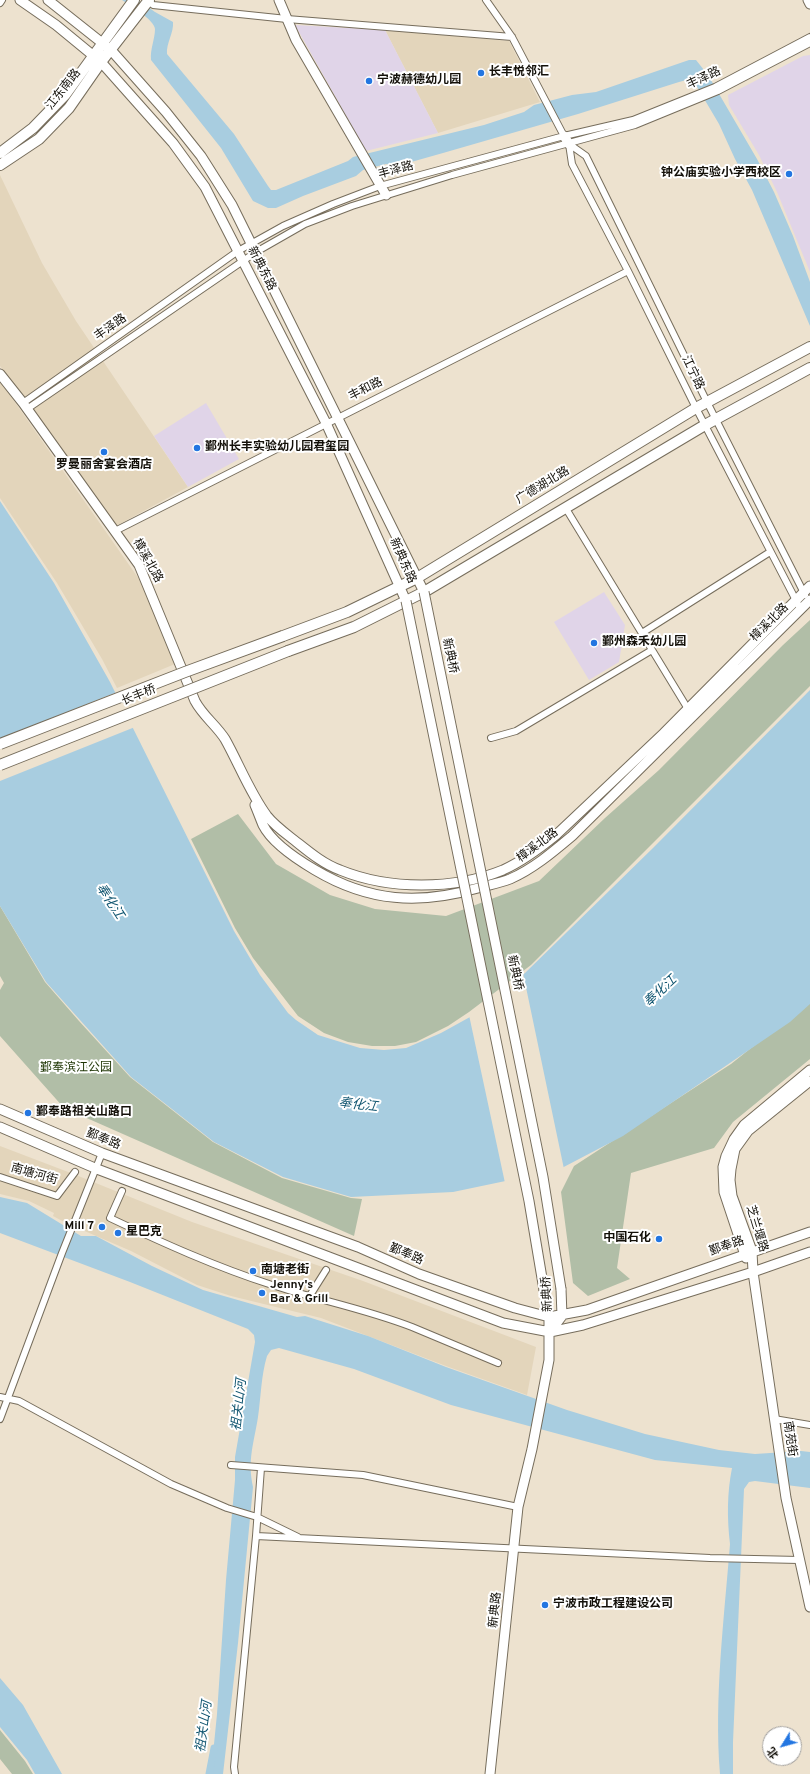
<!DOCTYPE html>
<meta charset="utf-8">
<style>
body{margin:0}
#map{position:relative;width:810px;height:1774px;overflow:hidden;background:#ede2cf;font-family:Overpass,"Noto Sans SC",sans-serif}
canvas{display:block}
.north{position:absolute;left:762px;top:1726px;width:40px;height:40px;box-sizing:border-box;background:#fff;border:1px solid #a19f9d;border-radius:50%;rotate:233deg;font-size:11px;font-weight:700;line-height:16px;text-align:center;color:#131009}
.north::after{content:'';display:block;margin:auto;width:14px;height:18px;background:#2376e1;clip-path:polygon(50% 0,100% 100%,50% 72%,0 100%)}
</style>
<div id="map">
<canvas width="810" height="1774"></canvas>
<div class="north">北</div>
</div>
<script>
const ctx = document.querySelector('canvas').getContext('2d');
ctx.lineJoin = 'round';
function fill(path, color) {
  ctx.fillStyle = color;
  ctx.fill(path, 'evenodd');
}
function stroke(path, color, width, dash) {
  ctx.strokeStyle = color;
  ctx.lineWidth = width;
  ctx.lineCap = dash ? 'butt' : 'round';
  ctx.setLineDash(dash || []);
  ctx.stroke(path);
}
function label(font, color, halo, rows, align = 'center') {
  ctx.font = font + ' Overpass,"Noto Sans SC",sans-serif';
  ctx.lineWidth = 4;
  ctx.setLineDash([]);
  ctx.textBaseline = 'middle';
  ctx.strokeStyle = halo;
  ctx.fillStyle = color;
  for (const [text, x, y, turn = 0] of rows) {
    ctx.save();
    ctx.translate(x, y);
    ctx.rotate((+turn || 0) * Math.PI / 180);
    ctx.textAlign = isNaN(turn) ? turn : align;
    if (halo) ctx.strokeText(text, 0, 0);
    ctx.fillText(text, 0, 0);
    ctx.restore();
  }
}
fill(new Path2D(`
 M385 30 509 41 540 102 438 133Z
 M0 175 42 263 76 321 188 487 116 526 25 398 0 366Z
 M0 381 139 579 175 664 117 688 102 659 57 583 0 498Z
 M0 1146 76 1175 192 1222 363 1281 536 1347 527 1395 446 1366 321 1318 231 1296 197 1285 131 1251 66 1223 53 1216 54 1213 29 1201 0 1194Z`), '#e3d5bb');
fill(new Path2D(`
 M295 25 385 30 438 133 366 151Z
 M810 55V272L777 192 759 155 729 105 728 95 803 56Z
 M206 403 239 459 188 487 154 436Z
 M604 592 625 625 619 662 589 680 554 622Z`), '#e0d4e8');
fill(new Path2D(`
 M810 620V686L531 965 469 1012 448 1026 416 1042 395 1046H372L348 1042 324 1033 298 1016 253 958 235 928 191 839 238 814 276 864 330 895 375 909 446 916 539 881 605 818 659 770 783 645Z
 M0 906 45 982 79 1021 130 1077 213 1142 282 1178 351 1198 362 1199 354 1236 64 1108 0 1036V990L4 983 0 976Z
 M810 1001V1059L733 1122 714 1148 631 1173 617 1268 630 1279 588 1296 573 1283 561 1192 574 1166 731 1064Z
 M0 1730 25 1761 33 1774H12L0 1759Z`), '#b1bea7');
fill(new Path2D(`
 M122 0H138L155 12 173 22C174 33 166 43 167 54L234 134 268 186 271 190H276L348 161 353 157 484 125 524 112 534 105 572 95 596 92 689 60H696L708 75 757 159 774 192 793 236 810 282V326L752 190 735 159 719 124 693 80 690 79 679 82 578 114 443 153 397 166 386 164 363 170 356 176 303 196 276 208H268L253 201 221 148 151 60C150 49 155 39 155 29 155 20 129 5 122 0Z
 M0 501 54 583 110 682 234 931 260 975 288 1013 296 1020 318 1035 360 1048 384 1050 406 1048 441 1033 470 1017 490 1002 525 973 653 848 810 690V1004L790 1022 623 1136 558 1170 453 1192 351 1197 283 1177 214 1142 131 1077 46 982 0 906Z
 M0 1197 27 1203 81 1236H96L152 1266 203 1290 297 1317 305 1316 368 1336 446 1367 567 1410 645 1434 719 1450 755 1454 801 1451 810 1452V1488L755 1481 749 1482 744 1489 733 1742V1774H720C714 1698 724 1620 730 1544 727 1518 727 1493 732 1468L655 1460 451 1405 354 1369 279 1348 271 1350 267 1356C261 1376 261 1397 258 1417 254 1443 247 1460 253 1487L238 1643 223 1774H211L217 1714 226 1580 235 1480V1457L255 1342 254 1335 248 1329 130 1282 0 1233Z
 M0 1678 23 1705 62 1774H35L27 1760 0 1727Z`), '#a8cde0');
fill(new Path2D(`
 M117 692 135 727 0 781V739Z
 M523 973 564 1169 559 1172 505 1183 469 1015Z`), '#ede2cf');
stroke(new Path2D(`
 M209 1774 214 1748`), '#a8cde0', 7);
const street = new Path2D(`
 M148 0 153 5 287 19 512 37
 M486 0 512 37 564 136
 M0 3 2 0
 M569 144 572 164 628 271 696 408 801 610
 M569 144 586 156 707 402 805 595
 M23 403 238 251 283 226 333 204 380 186 564 136 633 120 715 87 810 37
 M27 409 256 252 305 224 352 206 452 175 635 125 718 91 810 43
 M565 507 688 709
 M115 531 628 271
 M642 633 770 552
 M491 738 516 731 652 650
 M0 1177 57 1196 75 1172
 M122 1191 110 1218C163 1243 216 1267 272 1285 318 1300 366 1309 412 1327 441 1339 469 1351 498 1363
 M309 1297 326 1270
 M0 1397 19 1401 171 1484 227 1508 257 1517 298 1537
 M0 1419 62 1253 102 1153
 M774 1419 810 1425
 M231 1465 363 1475 518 1507
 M261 1468 256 1536 710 1558 799 1560
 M235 1774 234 1767 256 1536`);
const secondary = new Path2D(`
 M20 0 56 25 101 62 173 143 205 187 326 423 406 601
 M48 0 111 50 166 112 201 156 232 205 424 592
 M279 0 296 40 386 195
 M808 0 810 4
 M564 136 569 144
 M0 374 23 403 139 565 195 701C203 716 216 725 225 739 239 764 250 793 267 816 274 825 285 833 294 840 308 851 323 864 340 870 389 890 454 890 503 870 523 861 540 848 556 835L664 733 810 586
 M255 805C258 812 260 818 263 825 272 843 298 860 315 870 369 902 419 905 478 888 489 885 500 883 510 879 533 869 553 852 572 836L810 600
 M810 1081 748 1131 735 1149 731 1169 730 1180 732 1196 752 1251 753 1272 786 1498 810 1607
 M0 1109 102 1153 358 1247 419 1274 515 1308 549 1317 587 1310 810 1232
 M0 1127 97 1169 503 1323 550 1332 583 1325 753 1272 810 1252
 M746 1258 724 1192 723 1167 726 1156 734 1139 744 1125 810 1070
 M550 1332 562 1316 561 1289
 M490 1774 518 1507 532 1449 549 1360V1317L544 1290`);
const primary = new Path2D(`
 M0 153 33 128 65 95 134 0
 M0 165 39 139 69 108 101 62 149 0
 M283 636 347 612 417 578 696 408 810 347
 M288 651 354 627 424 592 705 425 810 368`);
stroke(street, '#766d5c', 8);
stroke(secondary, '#766d5c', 11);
stroke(primary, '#766d5c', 12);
stroke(street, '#fff', 6);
stroke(secondary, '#fff', 9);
stroke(primary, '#fff', 10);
const secondaryBridge = new Path2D(`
 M424 592 543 1177 561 1289
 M406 601 529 1201 544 1290`);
const primaryBridge = new Path2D(`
 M0 744 185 672 283 636
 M0 765 288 651`);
stroke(secondaryBridge, '#766d5c', 11, []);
stroke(primaryBridge, '#766d5c', 12, []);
stroke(secondaryBridge, '#fff', 9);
stroke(primaryBridge, '#fff', 10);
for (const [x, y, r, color] of [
 [481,73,4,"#2376e1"],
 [369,81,4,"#2376e1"],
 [789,174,4,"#2376e1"],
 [197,448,4,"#2376e1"],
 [104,452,4,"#2376e1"],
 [594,643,4,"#2376e1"],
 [28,1113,4,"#2376e1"],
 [102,1227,4,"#2376e1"],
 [118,1233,4,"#2376e1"],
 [659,1239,4,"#2376e1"],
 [253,1271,4,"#2376e1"],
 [262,1293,4,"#2376e1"],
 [545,1605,4,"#2376e1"]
]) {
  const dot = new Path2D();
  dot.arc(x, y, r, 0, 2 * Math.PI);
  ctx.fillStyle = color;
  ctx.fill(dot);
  stroke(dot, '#fff', 1.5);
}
label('bold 12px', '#131009', '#fff', [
 ["长丰悦邻汇",489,73],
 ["宁波赫德幼儿园",377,81],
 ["钟公庙实验小学西校区",781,174,"right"],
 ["鄞州长丰实验幼儿园君玺园",205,448],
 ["罗曼丽舍宴会酒店",104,466,"center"],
 ["鄞州森禾幼儿园",602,643],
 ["鄞奉路祖关山路口",36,1113],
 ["Mill 7",94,1227,"right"],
 ["星巴克",126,1233],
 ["中国石化",651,1239,"right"],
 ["南塘老街",261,1271],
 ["Jenny's",270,1286],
 ["Bar & Grill",270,1300],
 ["宁波市政工程建设公司",553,1605]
], 'left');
label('12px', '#131009', '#fff', [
 ["丰泽路",704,79,-25],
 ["江东南路",64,90,-52],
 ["丰泽路",396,171,-15],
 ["新典东路",261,269,63],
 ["丰泽路",111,328,-35],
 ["江宁路",692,373,64],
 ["丰和路",366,390,-27],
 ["广德湖北路",543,486,-31],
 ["樟溪北路",147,561,61],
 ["新典东路",402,561,66],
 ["樟溪北路",770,623,-45],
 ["新典桥",449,656,78],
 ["长丰桥",139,696,-22],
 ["樟溪北路",538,846,-37],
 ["新典桥",514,973,78],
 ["鄞奉路",103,1140,22],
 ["南塘河街",34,1175,16],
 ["芝兰堰路",756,1229,73],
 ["鄞奉路",727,1247,-19],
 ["鄞奉路",406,1255,23],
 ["新典桥",548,1294,-93],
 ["南苑街",789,1439,82],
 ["新典路",496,1610,-84]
]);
label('12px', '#1e3504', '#fff', [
 ["鄞奉滨江公园",76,1069]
]);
label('italic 13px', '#105570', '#fff', [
 ["奉化江",109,902,57],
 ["奉化江",661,992,-43],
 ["奉化江",358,1106,7],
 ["祖关山河",240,1405,-84],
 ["祖关山河",205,1727,-82]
]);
</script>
